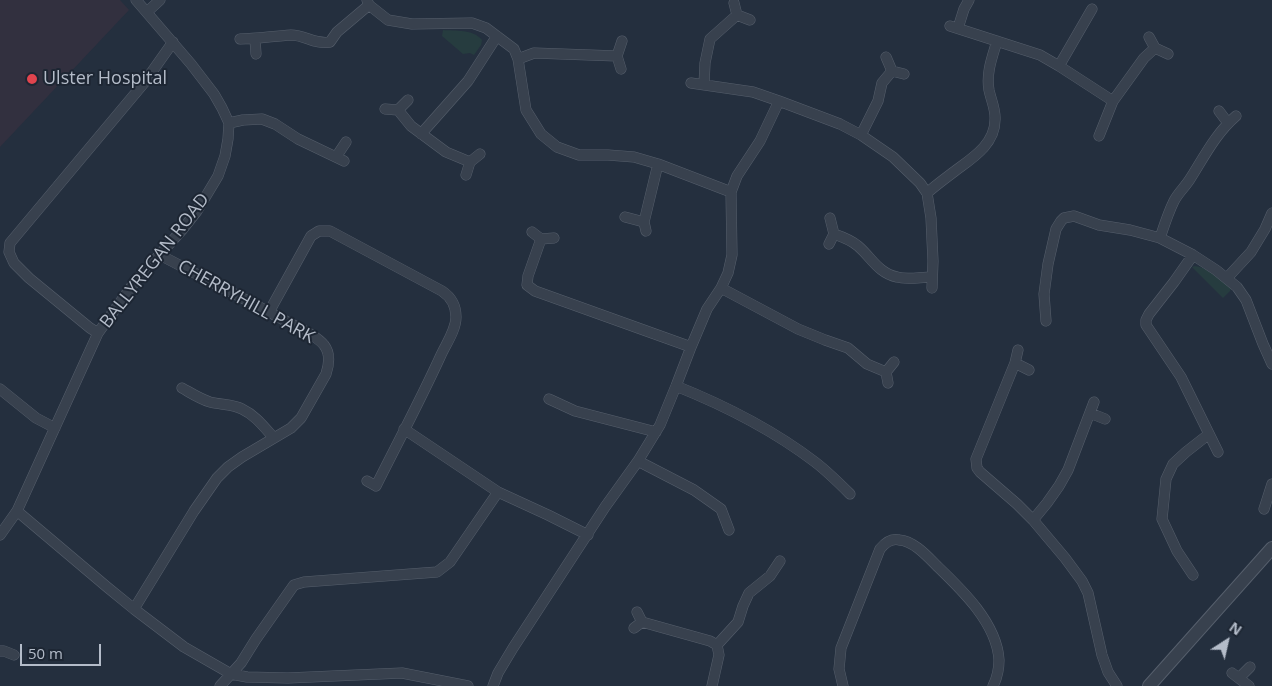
<!DOCTYPE html>
<style>
body{margin:0}
#map{position:relative;width:1272px;height:686px;overflow:hidden;background:#242f3e;font-family:"Open Sans",sans-serif}
canvas{display:block}
.north{position:absolute;left:1202px;top:616px;width:50px;height:50px;-webkit-text-stroke:4px #1d2633;paint-order:stroke;rotate:35deg;font-size:14px;font-weight:700;line-height:20px;text-align:center;color:#b4bcc9}
.north::after{content:'';display:block;margin:auto;width:18px;height:22px;background:#b4bcc9;clip-path:polygon(50% 0,100% 100%,50% 72%,0 100%)}
.scale{position:absolute;left:20px;top:644px;width:81px;height:22px;box-sizing:border-box;border:2px solid #b4bcc9;border-top:0;padding-left:6px;font-size:15px;line-height:18px;white-space:nowrap;color:#b4bcc9;-webkit-text-stroke:4px #1d2633;paint-order:stroke}
</style>
<div id="map">
<canvas width="1272" height="686"></canvas>
<div class="north">N</div>
<div class="scale">50 m</div>
</div>
<script>
const ctx = document.querySelector('canvas').getContext('2d');
ctx.lineJoin = 'round';
function fill(path, color) {
  ctx.fillStyle = color;
  ctx.fill(path, 'evenodd');
}
function stroke(path, color, width, dash) {
  ctx.strokeStyle = color;
  ctx.lineWidth = width;
  ctx.lineCap = dash ? 'butt' : 'round';
  ctx.setLineDash(dash || []);
  ctx.stroke(path);
}
function label(font, color, halo, rows, align = 'center') {
  ctx.font = font + ' "Open Sans",sans-serif';
  ctx.lineWidth = 4;
  ctx.setLineDash([]);
  ctx.textBaseline = 'middle';
  ctx.strokeStyle = halo;
  ctx.fillStyle = color;
  for (const [text, x, y, turn = 0] of rows) {
    ctx.save();
    ctx.translate(x, y);
    ctx.rotate((+turn || 0) * Math.PI / 180);
    ctx.textAlign = isNaN(turn) ? turn : align;
    if (halo) ctx.strokeText(text, 0, 0);
    ctx.fillText(text, 0, 0);
    ctx.restore();
  }
}
fill(new Path2D(`
 M0 0H120L129 10 0 147Z`), '#32303f');
fill(new Path2D(`
 M443 30C456 31 473 29 482 40L481 45 474 55 470 53 463 54 442 36Z
 M1195 266C1208 267 1220 280 1231 288L1230 291 1223 298 1192 267Z`), '#263c3f');
const minor = new Path2D(`
 M367 0 369 5 388 20 412 24 472 23 486 28 514 49 518 59 526 110 541 134 557 147 579 155H608L634 157 658 164 731 192
 M734 3 737 15 750 20
 M147 12 160 0
 M950 26 1040 55 1059 66 1113 101
 M958 28 964 9 969 0
 M1149 37 1155 48 1168 54
 M240 39C257 39 274 36 291 35 305 35 315 45 330 42L337 32 369 5
 M255 39 256 54
 M886 57 892 71 904 74
 M518 59 534 53 617 56
 M1059 66 1092 9
 M621 69 617 56 622 41
 M691 83 753 92 779 101 840 124 861 135 893 157 920 183 927 193 931 218 933 261 932 288
 M704 85 705 63 710 39 737 15
 M385 109 398 110 408 100
 M398 110 411 126 446 152 470 162
 M1219 111 1228 123
 M229 123 243 120 262 119 275 124 298 139 344 161
 M421 134 468 81 497 36
 M861 135 878 101 882 83 892 71
 M1099 136 1113 101 1144 58 1155 48
 M336 157 346 142
 M466 175 470 162 480 154
 M927 193C935 186 943 180 951 174 969 160 995 146 995 120 996 110 991 100 989 90 986 73 992 58 997 41
 M625 217 644 222 646 231
 M644 222 658 164
 M532 232 541 239 554 238
 M834 234C843 237 851 240 858 246 871 257 878 273 897 277 907 280 920 277 932 277
 M1160 238C1164 226 1168 213 1174 201 1178 193 1185 187 1190 179 1204 157 1216 133 1236 116
 M541 239 528 276 527 285 535 291 691 347
 M829 244 834 234 830 218
 M1193 255 1174 282 1149 314 1146 320V325L1181 377 1218 452
 M1227 278 1251 252 1265 229 1272 213
 M721 288 798 329 825 340 848 348 867 364 886 372
 M269 312 311 236 319 231H330L442 291C451 297 456 306 456 317 456 330 446 344 441 355 421 399 398 442 376 486L367 481
 M1046 321 1044 294 1048 264 1056 229 1061 221 1064 218 1074 216 1099 225 1130 230 1160 238 1193 255 1216 270 1237 287 1246 300 1263 344 1272 364
 M98 333 90 328 29 278 14 263 9 252 10 243 144 83 173 42
 M1018 350 1015 363 976 459 977 468 980 472 1017 504 1033 520 1065 558 1082 581 1088 593 1102 655 1108 672 1117 686
 M1015 363 1029 370
 M888 383 886 372 894 362
 M676 386C726 406 773 430 815 462 828 472 839 483 850 494
 M182 388C191 393 200 399 210 402 221 405 232 404 242 409 255 415 264 427 274 438
 M0 389 36 418 55 428
 M549 399 575 411 656 432
 M1090 413 1105 419
 M404 429 498 492 548 515 588 535
 M638 461 694 490 721 509 729 530
 M1264 509 1272 484
 M17 511 107 587 134 609 184 647 231 674 247 677 288 678 402 673 468 686
 M1033 520 1047 503 1059 486 1068 470 1094 402
 M0 535 17 511 98 333 134 283 182 230 197 211 218 176 225 156 228 139 229 123 222 108 214 94 191 64 136 0
 M1193 575 1177 551 1162 519 1166 479 1173 464 1186 452 1209 434
 M134 609 194 511 217 478 228 467 242 457 291 428 301 418 326 374C329 365 331 354 324 345 315 334 294 326 282 319 241 297 200 276 160 255
 M642 622 710 641 717 645 719 655 712 686
 M634 628 642 622 637 612
 M717 645 738 622 743 606 749 593 770 576 780 561
 M0 651H4L14 655
 M1232 673 1249 686
 M1239 678 1250 667
 M220 686 241 663 256 639 294 585 304 582 437 572 450 562 498 492
 M493 686 498 673 513 648 605 507 638 461 660 425 676 386 691 347 707 309 721 288 728 273 732 255 731 192 737 176 760 141 779 101
 M843 686 839 669 841 648 880 549C885 543 891 538 899 540 914 541 927 556 937 566 961 589 997 623 999 660 999 669 997 678 993 686`);
const tertiary = new Path2D(`
 M1149 686 1272 548`);
stroke(minor, '#565f6c', 11);
stroke(tertiary, '#565f6c', 14);
stroke(minor, '#38414e', 10);
stroke(tertiary, '#38414e', 12);
for (const [x, y, r, color] of [
 [32,79,6,"#e0444e"]
]) {
  const dot = new Path2D();
  dot.arc(x, y, r, 0, 2 * Math.PI);
  ctx.fillStyle = color;
  ctx.fill(dot);
  stroke(dot, '#1d2633', 2);
}
label('18px', '#b4bcc9', '#1d2633', [
 ["Ulster Hospital",43,79]
], 'left');
label('18px', '#b4bcc9', '#1d2633', [
 ["BALLYREGAN ROAD",155,261,-52],
 ["CHERRYHILL PARK",246,302,29]
]);
</script>
